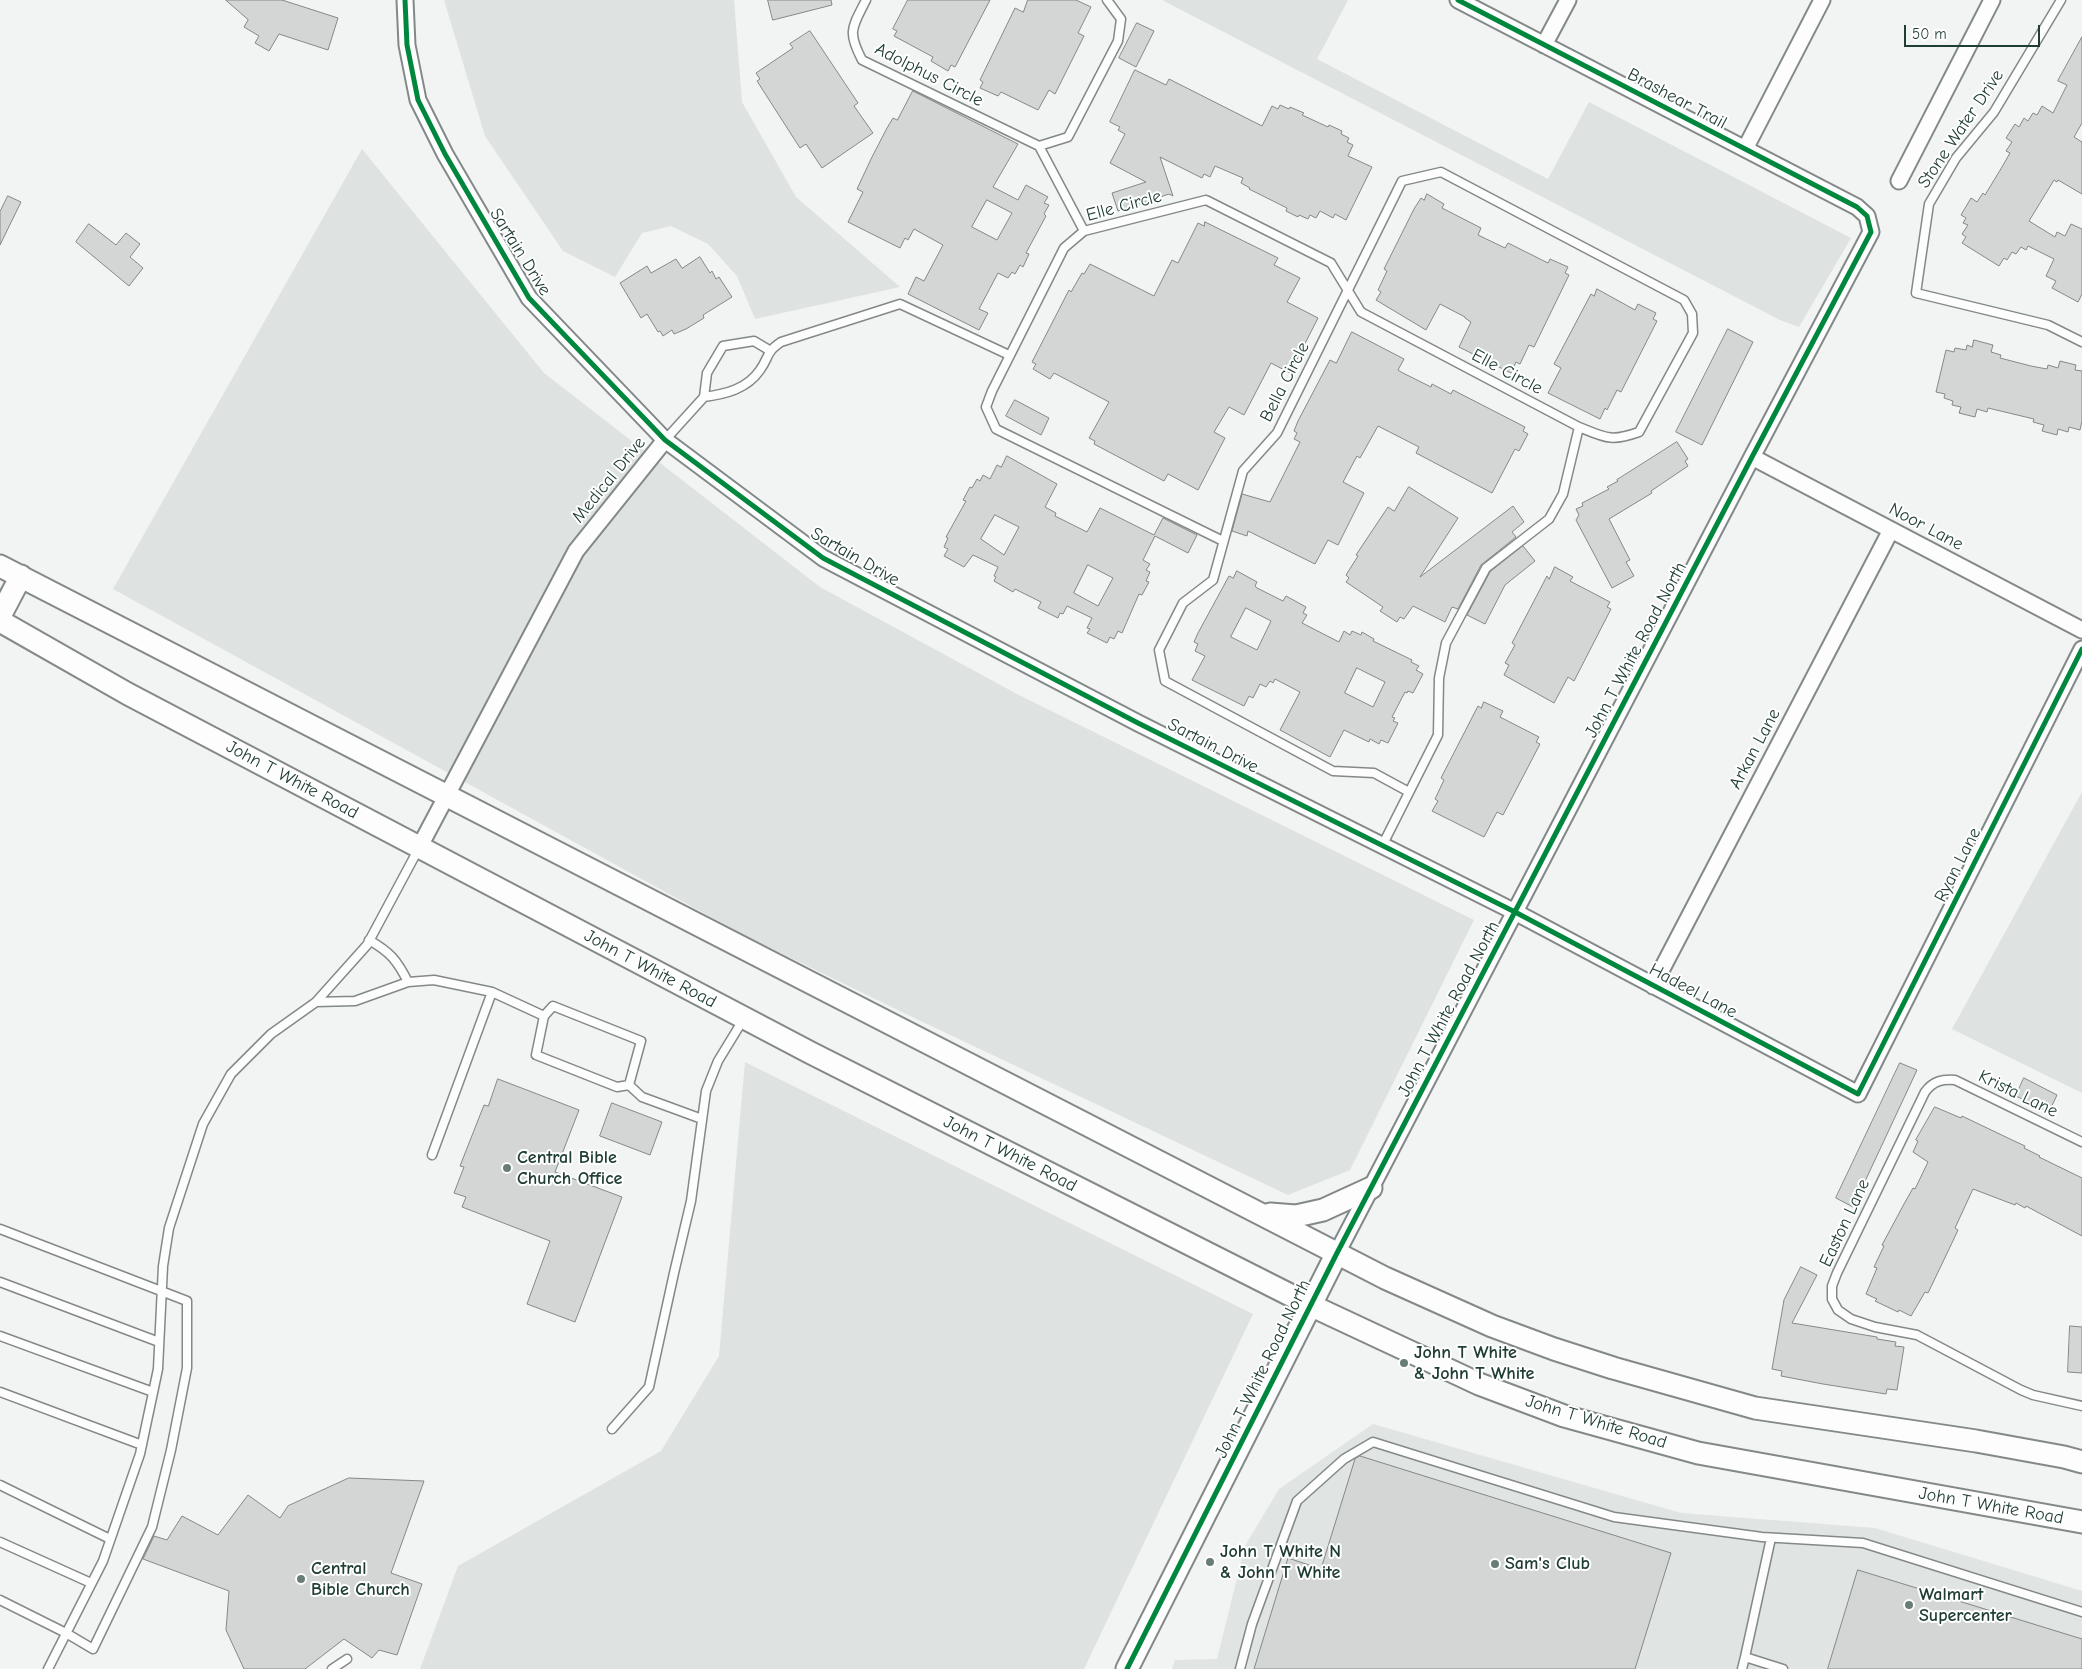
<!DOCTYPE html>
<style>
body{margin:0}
#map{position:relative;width:2082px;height:1669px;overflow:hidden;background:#f2f3f3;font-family:"Comic Neue",sans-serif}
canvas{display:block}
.scale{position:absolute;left:1904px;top:25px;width:136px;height:22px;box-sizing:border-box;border:2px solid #1f3d34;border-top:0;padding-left:6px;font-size:15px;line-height:18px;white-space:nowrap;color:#1f3d34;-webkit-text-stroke:4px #fff;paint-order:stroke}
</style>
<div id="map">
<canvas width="2082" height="1669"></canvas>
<div class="scale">50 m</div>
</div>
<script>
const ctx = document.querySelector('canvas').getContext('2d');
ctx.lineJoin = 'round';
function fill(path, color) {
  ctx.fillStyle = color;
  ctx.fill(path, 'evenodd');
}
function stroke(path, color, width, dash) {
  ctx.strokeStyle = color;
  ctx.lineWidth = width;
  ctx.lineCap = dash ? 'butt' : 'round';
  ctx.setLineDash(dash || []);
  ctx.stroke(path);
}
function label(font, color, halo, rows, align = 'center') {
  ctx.font = font + ' "Comic Neue",sans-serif';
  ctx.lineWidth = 4;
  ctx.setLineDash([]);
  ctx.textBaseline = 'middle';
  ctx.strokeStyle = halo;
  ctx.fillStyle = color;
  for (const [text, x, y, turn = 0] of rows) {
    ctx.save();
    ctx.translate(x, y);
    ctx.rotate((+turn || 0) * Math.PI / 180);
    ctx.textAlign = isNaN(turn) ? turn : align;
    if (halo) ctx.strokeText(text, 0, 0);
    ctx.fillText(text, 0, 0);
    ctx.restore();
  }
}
fill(new Path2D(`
 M1373 1424 1681 1513 1875 1528 2082 1591V1669H1172L1175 1660 1217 1659 1245 1546 1279 1489Z`), '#e0e4e3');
fill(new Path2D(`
 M444 0H734L742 102 796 197 900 287 755 319 737 276 708 244 671 226 642 233 615 277 563 251 485 136Z
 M1162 0H1348L1317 59 1548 179 1589 102 1851 238 1799 327 1780 320Z
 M362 149 544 373 820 587 1017 694 1474 920 1350 1170 1288 1195 906 1014 740 933 113 589Z
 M2082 792V1093L1952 1029Z
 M745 1062 1253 1314 1084 1669H420L458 1566 661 1451 719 1356Z`), '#dee2e1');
const building = new Path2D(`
 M226 0H282L338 18 328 50 279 34 269 51 255 43 259 36 244 27 248 20Z
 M768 0H831L832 5 773 20Z
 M908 0H990L955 67 951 65 948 71 931 61 933 57 894 36 897 31 893 29Z
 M1028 0H1076L1091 7 1078 33 1084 36 1055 94 1049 90 1038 110 1001 92 998 96 980 88 983 82 980 80 1015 8 1023 12Z
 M1137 23 1154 31 1136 67 1119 58Z
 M810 31 858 103 854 106 873 133 822 168 806 144 800 148 757 81 760 79 756 73 793 48 790 44Z
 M2082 37V123L2074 137 2082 142V194L2058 180 2057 182 2054 180 2029 221 2055 237 2057 232 2065 236 2071 224 2082 229V294L2078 302 2052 288 2056 281 2046 276 2054 259 2028 246 2026 250 2021 247 2016 254 2012 252 2007 260 2004 258 1999 266 1962 243 1966 237 1962 234 1968 225 1963 223 1966 218 1961 215 1971 198 1977 202 1983 193 1985 195 2002 167 2010 153 2006 151 2012 142 2006 138 2015 124 2019 127 2024 118 2028 121 2033 113 2037 115 2042 106 2053 113 2067 85 2058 81Z
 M1135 70 1166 85 1169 79 1262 126 1272 106 1278 109 1280 105 1289 109 1290 107 1304 113 1302 115 1328 127 1329 125 1342 131 1341 134 1349 138 1347 142 1353 145 1348 156 1372 167 1346 220 1335 214 1333 218 1320 211 1316 218 1310 215 1308 219 1299 215 1298 217 1286 211 1287 208 1249 189 1250 188 1241 183 1243 178 1215 166 1210 177 1204 174 1202 178 1160 157 1173 196 1169 194 1118 211 1112 193 1146 182 1110 163 1125 134 1118 130 1120 127 1110 122Z
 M913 91 1018 144 993 187 1018 200 1026 185 1048 197 1044 203 1049 205 1044 214 1046 216 1026 253 1029 254 1023 267 1020 265 1015 274 1012 272 1008 278 998 273 979 309 988 313 979 330 908 294 916 277 924 281 943 245 914 229 908 240 905 238 900 248 848 222 863 192 857 189 872 157 887 128 893 118 897 120ZM987 200 1012 213 997 240 972 227Z
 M1427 194 1444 204 1442 208 1481 228 1478 235 1505 248 1508 243 1548 263 1550 259 1568 267 1565 273 1569 275 1534 347 1529 345 1520 364 1516 362 1511 373 1459 347 1471 322 1465 318V317L1440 304 1426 330 1376 300 1381 292 1378 290 1387 271 1384 269 1414 209 1421 198 1424 200Z
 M8 196 21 202 0 245V212Z
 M1205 222 1278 258 1274 265 1300 278 1287 302 1318 318 1290 373 1271 363 1244 415 1229 407 1214 432 1225 438 1198 490 1168 474 1164 481 1094 444 1095 441 1089 438 1109 402 1054 373 1050 379 1033 369 1036 364 1032 362 1069 290 1071 292 1082 273 1084 274 1090 264 1154 296 1172 260 1178 263 1198 223 1204 226Z
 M89 224 116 245 126 233 140 244 130 257 143 268 129 286 76 242Z
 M700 257 710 273 712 271 716 279 719 277 732 297 703 315 704 318 686 329 674 334 672 330 663 336 660 331 658 332 647 314 641 318 620 283 647 266 651 273 676 259 682 268Z
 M1597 289 1635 310 1638 304 1656 313 1653 319 1657 321 1621 392 1617 390 1607 410 1605 408 1600 419 1548 393 1561 368 1554 364 1591 294 1594 296Z
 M1728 329 1753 342 1702 445 1676 432Z
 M1352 332 1404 359 1398 370 1401 372 1431 387 1432 384 1451 394 1453 390 1525 427 1523 431 1528 434 1519 451 1515 449 1492 493 1416 453 1419 447 1378 426 1360 458 1357 456 1343 482 1364 493 1338 545 1328 540 1315 564 1248 531 1247 536 1232 531 1242 494 1270 502 1300 442 1294 439 1297 433 1294 431 1298 421 1330 360 1336 363Z
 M1974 340 1993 345 1991 352 2001 355 2000 358 2031 366 2047 369 2048 365 2058 368 2060 361 2076 365 2075 370 2082 371V421L2080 430 2069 427 2068 432 2058 429 2057 435 2042 431 2044 425 2033 422 2034 419 1988 408 1987 412 1977 409 1975 417 1959 413 1961 407 1952 405 1953 401 1944 398 1945 394 1936 392 1946 350 1954 352 1955 348 1966 350 1967 345 1972 347Z
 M1015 400 1049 418 1041 435 1006 416Z
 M1677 442 1688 459 1685 461 1688 466 1651 491 1652 493 1609 519 1630 560 1626 562 1634 576 1612 588 1576 520 1579 515 1576 509 1583 506 1582 503 1609 489 1607 487 1618 481 1617 480Z
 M1007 456 1057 484 1045 507 1056 513 1055 516 1087 532 1100 508 1154 535 1163 518 1197 535 1188 553 1155 536 1143 560 1150 564 1146 570 1150 572 1146 581 1149 582 1142 595 1139 594 1122 633 1118 631 1114 639 1110 637 1107 643 1087 633 1090 629 1087 628 1092 618 1067 606 1063 614 1060 613 1058 618 1038 608 1041 602 1015 589 1013 592 994 581 996 577 994 576 998 567 973 555 964 567 944 556 948 549 944 547 948 538 946 537 966 501 963 500 970 487 972 488 977 479 980 481 983 475 990 479 997 465 1001 467ZM995 515 1019 527 1004 555 981 539ZM1088 565 1113 578 1098 606 1074 593Z
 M1409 487 1458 518 1420 577 1513 506 1524 522 1512 532 1516 537 1481 565 1458 609 1452 607 1445 622 1413 606 1404 619 1400 617 1397 622 1380 611 1383 607 1346 582 1349 578 1346 575 1358 556 1356 555 1388 507 1394 511Z
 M1523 546 1535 561 1505 585 1485 624 1467 615 1490 572Z
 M1555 567 1573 577 1570 581 1610 602 1607 607 1611 609 1574 681 1568 677 1554 703 1504 675 1509 665 1505 663 1515 645 1512 643 1547 576 1549 579Z
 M1237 571 1257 582 1255 586 1257 588 1283 601 1286 596 1306 607 1303 613 1307 615 1302 623 1339 642 1344 631 1350 635 1352 631 1361 635 1362 632 1374 639 1373 641 1412 660 1411 662 1419 666 1416 670 1423 674 1413 693 1408 691 1407 693 1405 692 1392 717 1395 718 1393 721 1398 723 1388 743 1381 740 1379 744 1370 739 1369 742 1344 730 1330 757 1280 730 1300 692 1275 679 1273 683 1270 681 1266 687 1260 684 1253 698 1249 696 1244 706 1192 680 1205 656 1195 651 1198 644 1194 642 1198 633 1229 576 1233 578ZM1246 608 1271 621 1257 650 1231 637ZM1357 668 1385 682 1373 707 1345 693Z
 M1484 702 1503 711 1500 717 1539 737 1536 742 1540 744 1503 815 1497 812 1484 837 1432 811 1438 801 1435 799 1444 780 1441 778 1478 706 1481 708Z
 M1900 1063 1917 1070 1853 1207 1836 1198Z
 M2024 1078 2057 1095 2049 1112 2016 1096Z
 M498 1079 579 1110 555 1172 622 1197 575 1322 527 1304 550 1241 462 1207 466 1197 454 1193 464 1167 460 1166 484 1105 488 1106Z
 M612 1103 662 1122 650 1155 600 1136Z
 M1935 1107 1961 1118 1962 1116 2010 1139 2025 1146 2024 1148 2040 1156 2039 1157 2082 1178V1236L2026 1206 2025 1208 2016 1203 2015 1205 1973 1189 1955 1228 1958 1230 1951 1245 1928 1293 1925 1292 1911 1316 1899 1310 1898 1312 1875 1301 1877 1299 1866 1294 1877 1268 1874 1267 1884 1246 1882 1245 1904 1204 1913 1188 1915 1189 1928 1162 1913 1152 1918 1141 1916 1140Z
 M1801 1267 1817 1275 1792 1323 1877 1337V1339L1896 1342 1895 1346 1904 1347 1897 1390 1887 1389 1886 1394 1823 1384 1781 1376 1782 1371 1772 1369 1784 1300Z
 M2070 1326 2082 1327V1373L2068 1372Z
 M1360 1456 1671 1553 1635 1669H1254L1288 1558 1321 1569 1355 1459Z
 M349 1478 424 1481 391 1573 422 1584 397 1655 379 1650 372 1658 344 1639 305 1669H244L226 1630 229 1591 143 1559 154 1536 167 1540 182 1516 218 1535 248 1495 280 1518 288 1506Z
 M1858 1570 2082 1639V1669H1828Z`);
fill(building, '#d3d6d5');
stroke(building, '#838988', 1);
const lane = new Path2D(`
 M866 0C852 28 847 31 862 60L1039 146 1084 231
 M2061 0 1994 112 1956 158 1929 204 1916 293 2048 325 2082 342
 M1039 146 1068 137 1118 41 1121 19 1107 0
 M704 397 707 373 723 346 754 341 769 350
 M665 440 704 397C726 394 747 389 760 370 770 356 765 353 781 342L900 304 1009 355
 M1223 541 996 429 986 407 992 391 1064 248 1084 231 1206 200 1331 263 1361 312 1579 427
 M1382 846 1438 735 1439 678 1446 643 1486 568 1549 519 1563 494 1579 427C1606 438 1611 442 1639 432L1693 333 1692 314 1684 300 1441 172 1402 181 1277 433 1243 471 1213 580 1183 603 1159 650 1165 681 1333 771 1374 773 1409 792
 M369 940C390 952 397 960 408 982
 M316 1002 355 1001 408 982 434 980 492 992 544 1016 553 1006 641 1041 629 1085 617 1087 536 1055 544 1016
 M629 1085 642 1097 702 1119
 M2082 1142 1955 1080C1942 1079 1933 1081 1925 1092L1837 1273 1832 1286V1299L1838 1310 1851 1319 1875 1327 1917 1335 2021 1390 2033 1395 2082 1406
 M432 1155 492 992
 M0 1229 187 1301V1368L171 1450 152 1527 93 1649 66 1633 0 1600
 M0 1282 159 1342
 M0 1336 153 1392
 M0 1392 142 1445
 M612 1429 649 1387 674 1273 691 1201 706 1091 718 1061 743 1020
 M0 1485 110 1539
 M0 1542 91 1583
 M1745 1657 1771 1538
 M48 1669 103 1561 140 1454 158 1369 163 1266 169 1228 203 1124 231 1074 271 1034 316 1002 367 945 419 848
 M332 1669 347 1659
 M1240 1669 1252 1624 1297 1501 1344 1459 1373 1442 1614 1517 1762 1537 1863 1543 2082 1612
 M1742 1669 1745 1657 1783 1669`);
const street = new Path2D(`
 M405 0 407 45 418 100 445 154 529 298 665 440 823 558 1138 723 1515 912 1858 1094 2082 649
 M1544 45 1568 0
 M1745 149 1822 0
 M1899 181 1992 0
 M1752 457 2082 630
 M420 846 576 551 665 440
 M1653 986 1891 530
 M1337 1253 1752 457 1871 232 1867 216 1857 207 1458 0`);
const secondary = new Path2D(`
 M0 566 1385 1278 1492 1326 1554 1349 1613 1368 1755 1408 1976 1441 2064 1457 2082 1462
 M0 616 21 576
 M0 621 128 694 811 1053 1310 1305 1479 1384 1564 1416 1698 1453 2082 1522
 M1270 1214 1296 1216 1323 1210 1371 1188
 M1127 1669 1337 1253`);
stroke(lane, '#838988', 11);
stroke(street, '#838988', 19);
stroke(secondary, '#838988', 25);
stroke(lane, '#fdfdfd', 8);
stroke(street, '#fdfdfd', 15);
stroke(secondary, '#fdfdfd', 21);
stroke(new Path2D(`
 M405 0 407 45 418 100 445 154 529 298 665 440 823 558 1138 723 1515 912 1858 1094 2082 649
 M1127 1669 1337 1253 1752 457 1871 232 1867 216 1857 207 1458 0`), '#00873e', 5);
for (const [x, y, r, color] of [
 [507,1168,5,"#697d77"],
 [1404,1363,5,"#697d77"],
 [1210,1562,5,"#697d77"],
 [1495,1564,5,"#697d77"],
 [301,1579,5,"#697d77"],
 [1909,1605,5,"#697d77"]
]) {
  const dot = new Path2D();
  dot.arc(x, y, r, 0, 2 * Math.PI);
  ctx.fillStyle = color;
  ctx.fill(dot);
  stroke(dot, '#fff', 2);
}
label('18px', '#1f3d34', '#fff', [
 ["Adolphus Circle",929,75,27],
 ["Brashear Trail",1677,99,28],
 ["Stone Water Drive",1961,129,-56],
 ["Elle Circle",1124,206,-15],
 ["Sartain Drive",520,252,58],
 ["Elle Circle",1507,372,28],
 ["Bella Circle",1285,382,-63],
 ["Medical Drive",609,480,-51],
 ["Noor Lane",1926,527,28],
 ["Sartain Drive",855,557,30],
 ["John T White Road North",1636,650,-62],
 ["Sartain Drive",1213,746,27],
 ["Arkan Lane",1755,749,-62],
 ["John T White Road",292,780,28],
 ["Ryan Lane",1958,865,-63],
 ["John T White Road",650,969,28],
 ["Hadeel Lane",1693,991,28],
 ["John T White Road North",1449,1009,-62],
 ["Krista Lane",2018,1094,26],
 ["John T White Road",1010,1154,27],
 ["Easton Lane",1845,1223,-65],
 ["John T White Road North",1263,1369,-64],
 ["John T White Road",1596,1422,17],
 ["John T White Road",1991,1506,10]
]);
label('bold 18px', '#1f3d34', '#fff', [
 ["Central Bible",517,1158],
 ["Church Office",517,1179],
 ["John T White",1414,1353],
 ["& John T White",1414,1374],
 ["John T White N",1220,1552],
 ["& John T White",1220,1573],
 ["Sam's Club",1505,1564],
 ["Central",311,1569],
 ["Bible Church",311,1590],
 ["Walmart",1919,1595],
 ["Supercenter",1919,1616]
], 'left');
</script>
